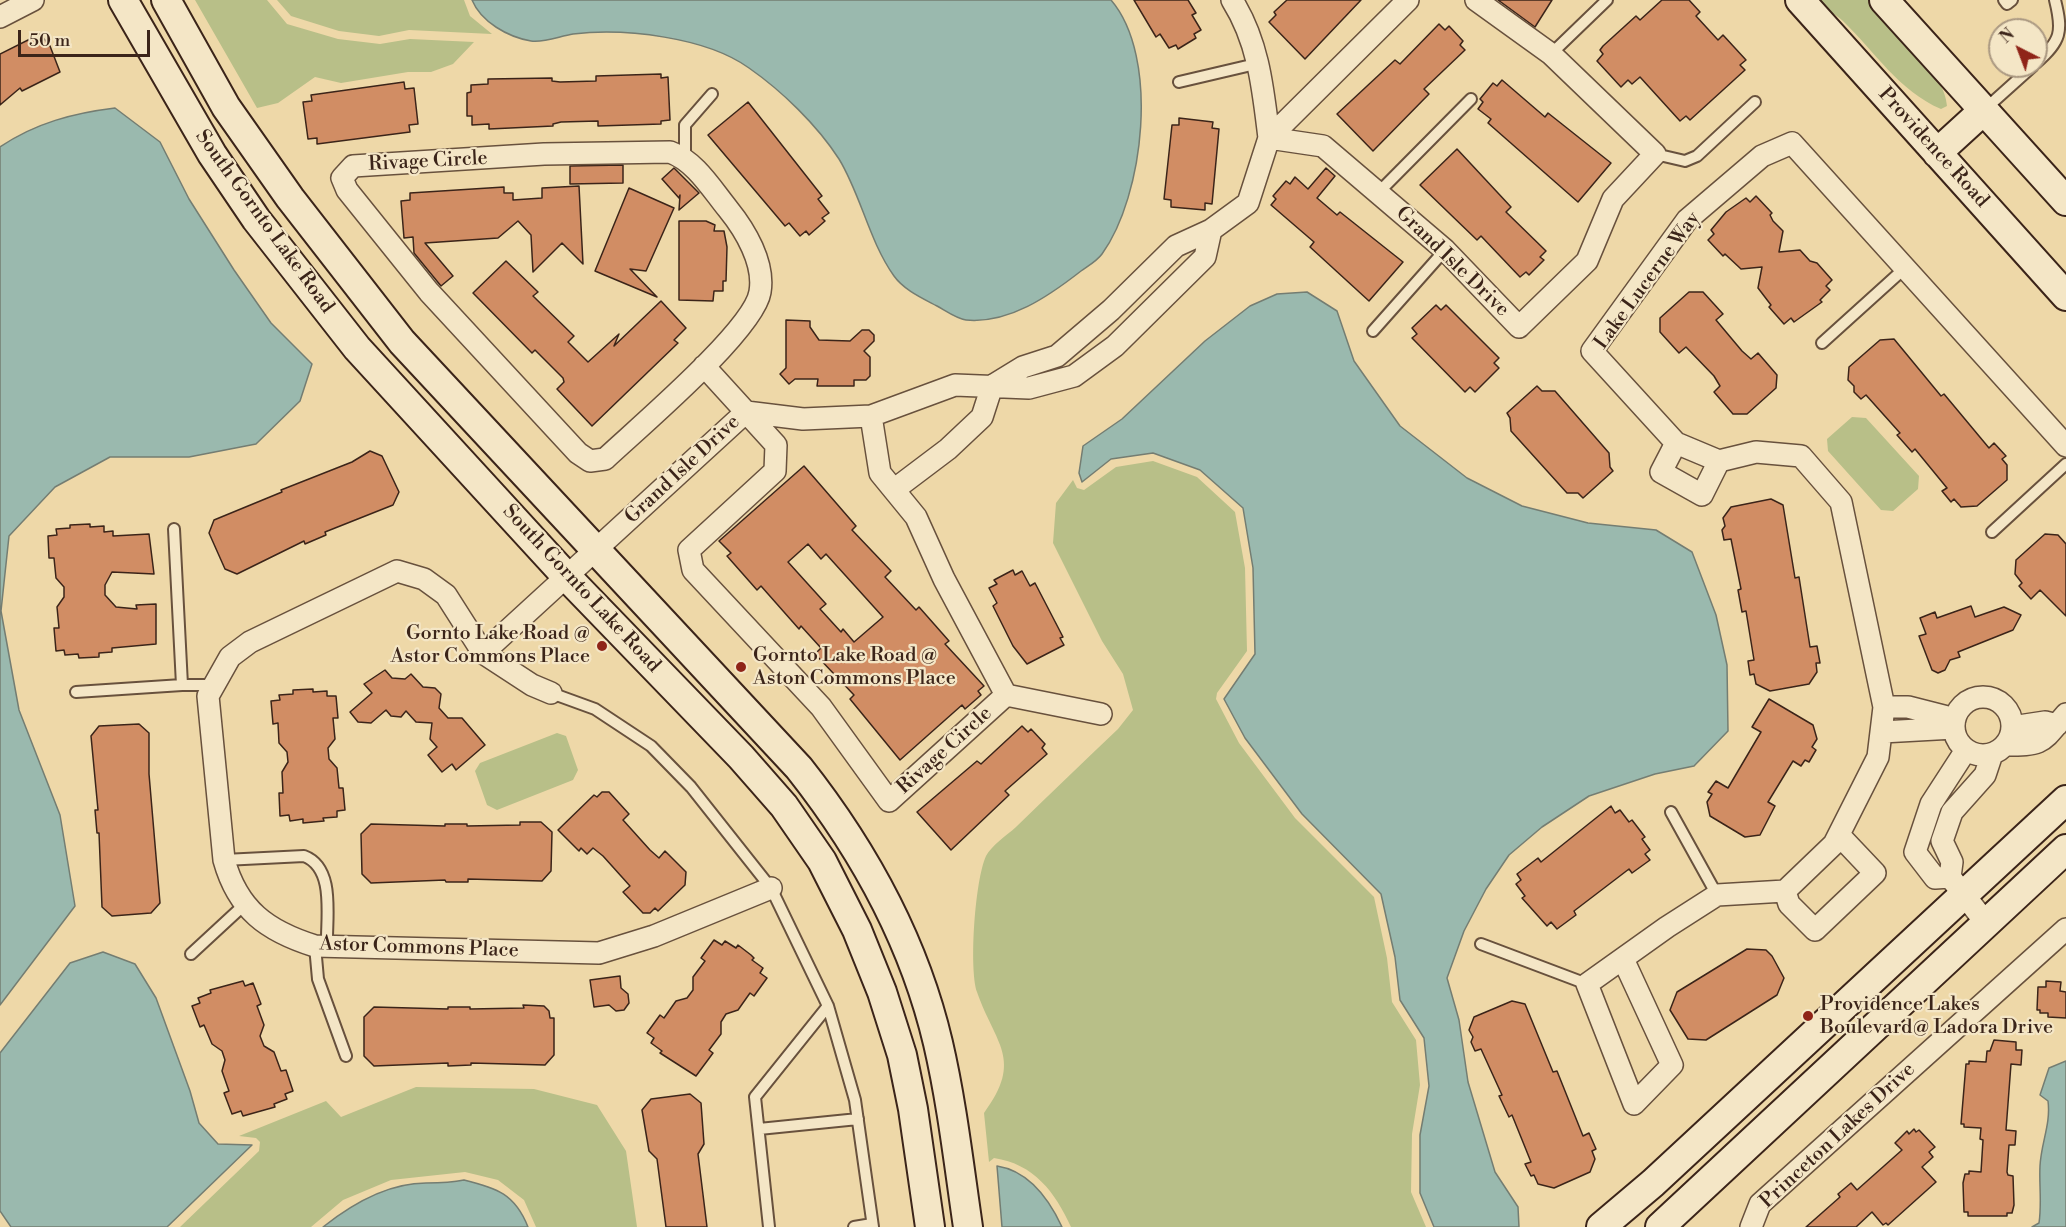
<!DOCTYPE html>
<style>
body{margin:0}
#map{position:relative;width:2066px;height:1227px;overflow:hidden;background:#eed8a8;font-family:"Libre Bodoni",serif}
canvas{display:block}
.north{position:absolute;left:1988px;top:18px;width:60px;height:60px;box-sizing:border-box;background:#f4e6c6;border:2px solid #aa9881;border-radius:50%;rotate:318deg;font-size:16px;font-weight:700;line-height:24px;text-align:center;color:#3b2419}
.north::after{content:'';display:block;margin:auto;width:21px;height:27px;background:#8f2418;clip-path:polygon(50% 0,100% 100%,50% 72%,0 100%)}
.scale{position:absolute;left:18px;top:30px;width:132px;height:27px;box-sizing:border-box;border:3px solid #3b2419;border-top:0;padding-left:8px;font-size:18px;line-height:21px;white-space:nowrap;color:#3b2419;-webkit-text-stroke:4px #f4e6c6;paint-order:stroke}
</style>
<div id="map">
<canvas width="2066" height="1227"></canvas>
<div class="north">N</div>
<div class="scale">50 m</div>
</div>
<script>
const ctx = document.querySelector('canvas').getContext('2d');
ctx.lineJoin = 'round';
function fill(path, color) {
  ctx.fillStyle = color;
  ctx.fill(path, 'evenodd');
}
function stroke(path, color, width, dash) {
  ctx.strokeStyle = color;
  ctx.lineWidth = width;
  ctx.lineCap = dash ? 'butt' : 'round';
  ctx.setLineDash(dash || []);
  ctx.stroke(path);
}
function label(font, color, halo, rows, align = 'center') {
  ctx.font = font + ' "Libre Bodoni",serif';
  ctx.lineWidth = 4.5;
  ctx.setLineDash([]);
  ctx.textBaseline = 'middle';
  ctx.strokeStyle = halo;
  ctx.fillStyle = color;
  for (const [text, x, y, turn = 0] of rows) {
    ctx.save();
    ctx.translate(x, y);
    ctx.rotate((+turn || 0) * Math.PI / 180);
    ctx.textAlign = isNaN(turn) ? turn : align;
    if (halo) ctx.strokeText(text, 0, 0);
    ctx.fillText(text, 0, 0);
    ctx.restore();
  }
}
fill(new Path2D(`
 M195 0H267L287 24 338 39 380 44 410 39 474 42 453 64 431 72H408L341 83 315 77 278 103 257 108Z
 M277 0H464L470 16 492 34 409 30 379 36 339 31 291 16Z
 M1812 0H1870C1892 24 1946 74 1947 106L1941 109C1899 91 1875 52 1843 21 1834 13 1822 7 1812 0Z
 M1852 417 1866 418 1919 476 1918 489 1893 511 1881 510 1828 451 1827 439Z
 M1153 461 1197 477 1235 512 1245 568 1247 651 1217 693 1216 699 1239 743 1295 818 1374 897 1387 958 1392 1002 1416 1040 1420 1085 1412 1134 1411 1192 1426 1227H1071C1055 1192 1034 1164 994 1158L989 1162 984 1113C1024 1059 995 1044 977 992 969 967 975 880 986 856 991 846 1007 835 1016 827 1050 794 1084 761 1118 729L1133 710 1123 674 1102 641 1053 543 1056 503 1073 480 1077 488 1084 490 1116 467Z
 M557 733 566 736 578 770 573 780 497 810 487 805 475 771 480 763Z
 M416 1087 534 1089 597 1105 626 1151 637 1227H536L524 1200 498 1180 465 1172 391 1180 343 1200 311 1227H180L259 1151 260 1142 256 1138 239 1136 326 1101 341 1117Z`), '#b8bf88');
const water = new Path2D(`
 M472 0H1111C1160 57 1144 196 1102 254 1097 261 1088 266 1081 271 1049 296 1009 324 966 320 957 319 946 311 937 306 922 298 904 290 894 276 869 241 861 195 839 159 817 125 782 91 749 68 706 37 625 28 573 34 560 36 544 43 531 41 508 37 481 22 472 0Z
 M115 108 160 142 189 199 234 270 271 323 312 364 300 401 256 444 189 457H110L55 487 9 536 1 611 19 710 60 815 75 906 0 1005V147C35 123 74 113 115 108Z
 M1307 292 1337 311 1354 361 1400 426 1467 478 1522 506 1588 523 1656 530 1692 552 1716 615 1727 665 1728 731 1694 766 1655 774 1589 796 1542 827 1509 855 1486 889 1464 931 1447 978 1459 1020 1468 1082 1495 1172 1518 1207 1519 1227H1434L1420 1193V1135L1429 1086 1424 1038 1400 1000 1395 957 1381 894 1302 814 1245 738 1224 699 1255 654 1253 568 1243 508 1200 470 1153 453 1111 459 1082 482 1079 473 1083 446 1122 419 1205 341 1250 306 1277 294Z
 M103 952 135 964 156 998 190 1091 199 1123 218 1144 252 1145 167 1227H11L0 1211V1053L70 963Z
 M2066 1061V1227H2032L2039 1223C2042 1203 2039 1186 2040 1166 2041 1143 2051 1124 2048 1101L2040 1095 2049 1068Z
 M997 1166C1029 1171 1049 1199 1062 1227H1002Z
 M464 1180C497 1188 515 1194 528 1227H323C352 1204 388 1183 426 1183 440 1183 450 1183 464 1180Z`);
fill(water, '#9ab9ae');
stroke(water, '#747d72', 1.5);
const building = new Path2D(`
 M1134 0H1188L1196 13 1192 15 1201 30 1194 34 1196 38 1178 49 1176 45 1169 48 1160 34 1156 37Z
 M1287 0H1361L1305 59 1269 22 1276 15 1274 12Z
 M1498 0H1552L1535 27Z
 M1662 0H1689L1700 12 1696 16 1718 40 1723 35 1746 60 1740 65 1745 70 1690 120 1686 116 1680 121 1640 77 1632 84 1628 80 1621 87 1597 61 1603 54 1600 50 1603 46 1636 16 1640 20Z
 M1439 24 1445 30 1449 26 1463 41 1460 45 1465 50 1424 89 1429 94 1373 151 1337 114 1395 60 1400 64Z
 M40 34 50 46 60 72 22 91 20 88 0 105V54Z
 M661 74V78L668 77 670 120 661 121V124L598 126V121L561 122 553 124V126L489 129V124L472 125V116H467V93L471 92V85L488 84V79L552 78V81L560 82 596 81V76Z
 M1502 80 1545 117 1548 113 1611 163 1578 202 1488 123 1491 119 1478 109 1483 102 1480 99 1493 83 1497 86Z
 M404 82 405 89 414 88 418 124 409 125 410 132 317 144V138L308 139 303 102 312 101 311 95Z
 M748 102 822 196 818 199 829 213 822 218 825 221 809 235 806 231 800 236 789 223 785 226 708 135Z
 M1179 118 1213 122 1212 128 1219 129 1212 204 1205 203V210L1171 207V200L1164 199 1172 125H1179Z
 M1457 149 1511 207 1506 212 1546 251 1540 257 1544 260 1529 275 1526 272 1520 277 1481 236 1477 240 1420 185Z
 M623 165V183L570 184V166Z
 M674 168 699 193 679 210 680 195 679 198 662 179Z
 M1326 168 1335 176 1317 198 1337 215 1340 212 1403 262 1369 301 1310 247 1314 242 1271 205 1276 199 1273 196 1286 181 1290 184 1295 177 1308 189Z
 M579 186 583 264 562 243 533 272 531 235 518 221 498 238 425 243 453 276 441 286 414 253 413 237 404 238 401 201 410 200V193L504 187V193H513V200L542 198V188Z
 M629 188 674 208 646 271 630 269 657 297 595 271Z
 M1756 196 1772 213 1770 215 1773 221 1783 231 1779 252 1800 250 1810 261 1817 263 1832 280 1826 286 1830 290 1820 300 1822 302 1794 322 1791 318 1784 324 1769 307 1771 305 1758 288 1762 267 1741 269 1725 254 1723 256 1708 240 1714 234 1711 230 1726 212 1746 198 1750 202Z
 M679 221H706L715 225 714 231H724L727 247 726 281H723V291H714L713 301 679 300Z
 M506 261 538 292 533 296 574 336 568 342 588 362 619 334 614 346 661 301 686 328 674 340 678 343 592 426 557 389 564 382 563 378 535 350 532 353 473 293Z
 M1689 292H1703L1723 314 1716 320 1742 351 1751 359 1758 353 1777 375 1776 388 1747 414H1733L1714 392 1720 386 1714 376 1686 347 1679 353 1660 332V318Z
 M1436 305 1441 310 1446 305 1499 358 1494 363 1499 368 1475 392 1470 387 1465 392 1412 338 1417 334 1412 328Z
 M786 320 810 321V327L819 340 850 341 862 330H869L874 335V341L864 351 870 357V376L866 380H854V386H817L818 379H795L789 384 780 374 786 368Z
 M1894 339 1941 396 1944 394 1989 448 1994 443 2006 456 2002 459 2007 465V480L1977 506 1961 507 1954 499 1951 502 1942 491 1947 488 1915 449 1912 452 1897 435 1900 433 1866 395 1861 399 1854 392V386L1848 380 1849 367 1880 340Z
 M1537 386 1542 391H1555L1609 453 1610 467 1613 471 1583 498 1578 493H1567L1511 431 1510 418 1507 413Z
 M370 451 382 456 399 492 393 505 325 532 326 535 305 544 304 541 237 574 225 569 209 533 214 520 282 492 281 490 352 462Z
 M804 466 856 526 852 530 891 571 885 577 916 610 919 607 949 641 945 644 984 686 978 691 981 695 965 709 962 705 900 760 850 699 854 695 815 654 821 648 801 626 799 629 761 586 757 590 727 556 731 553 719 541ZM808 544 821 559 826 554 883 617 854 642 843 629 841 632 820 609 826 604 788 562Z
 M1771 499 1783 505 1795 578 1799 577 1810 647 1817 646 1820 663H1816L1817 672 1809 684 1770 691 1756 684 1754 674 1750 675 1748 661 1754 660 1746 611 1742 612 1738 590 1741 589 1731 539 1724 540 1722 530 1725 526 1723 518 1731 507Z
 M90 524V527L104 526V532L113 531V536L149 534 154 574 112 572 105 585V595L116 607 137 609 136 605 156 604V644L112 648V652L99 653V657L79 658 78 654 65 655 64 650 56 651 54 628H59L57 607 64 597V587L56 578 54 558H49L48 536 57 535 56 529 70 528V525Z
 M2045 534 2058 535 2066 544V616L2040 590 2031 599 2019 586 2022 583 2015 574 2016 560Z
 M1013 570 1015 575 1022 571 1030 586 1035 583 1063 637 1060 638 1064 645 1027 664 1013 646 993 606 997 603 989 588 997 584 994 580Z
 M1971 606 1975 617 2004 607 2021 615 2013 630 1958 652 1960 657 1950 660 1945 670 1938 673 1932 670 1919 636 1926 634 1920 618 1935 612 1937 618Z
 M385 670 392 678 405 679 411 674 423 687 435 688 441 694 439 708 448 718H462L485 745 456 770 452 764 442 772 428 755 437 747 430 739 432 723 416 722 406 711 401 717 391 716 386 710 371 723 358 722 350 712 372 693 364 684Z
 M313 689V692L327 691V696H336L338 718H333L335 739 328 748 329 759 337 768 339 788H343L345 810 337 811V817L323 818 324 821 303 823V819L290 821 289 815 280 816 279 793H283L282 772 288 762 287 752 279 743 278 723 273 724 271 701 280 700 279 695 293 694V690Z
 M1769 699 1813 725 1817 739 1812 747 1816 750 1809 762 1805 760 1801 766 1793 761 1768 802 1775 806 1760 835 1745 837 1710 816 1707 802 1712 794 1708 792 1716 781 1728 788 1761 732 1752 727Z
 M139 724 149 733V774L160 903 151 913 112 916 102 907 99 833H97L95 810H98L91 736 99 726Z
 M1022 726 1028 732 1031 729 1045 744 1042 748 1047 754 1005 791 1009 795 951 850 917 812 977 761 981 764Z
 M602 792H609L629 814 623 820 650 850 659 858 665 851 686 872 685 885 658 911 655 908 650 913H643L623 892 630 886 603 856 593 848 587 854 581 848 579 851 558 830 594 795 597 797Z
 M1611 806 1615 813 1620 810 1629 822 1632 820 1645 837 1642 839 1650 850 1645 854 1650 860 1632 873 1629 869 1574 911 1576 915 1557 929 1551 922 1547 926 1522 898 1525 896 1516 884 1521 880 1517 874 1538 858 1541 862Z
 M520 822H541L552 832 551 871 542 881 468 879V882H446L445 880 371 883 362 874 361 834 371 824 445 826V824H467V826L520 825Z
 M714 940 722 945 725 941 736 948 738 945 751 955 754 958 752 960 763 968 760 973 767 978 754 996 750 993 738 1010 726 1014 721 1022V1034L709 1050 713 1053 696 1076 660 1053 662 1051 651 1043 654 1038 647 1033 660 1015 664 1018 676 1001 687 998 693 990V977L705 961 701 958Z
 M1747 949 1766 950 1772 956 1784 978 1777 995 1706 1040 1688 1039 1670 1010 1677 992Z
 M620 976 621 988 628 994 629 1003 624 1010 616 1011 609 1005 594 1007 590 980Z
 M243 981 245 986 253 983 261 1004 257 1006 264 1025 260 1036 264 1046 274 1052 281 1071 286 1070 293 1091 285 1094 287 1099 274 1104 275 1107 243 1116 241 1111 232 1114 224 1093 229 1091 222 1071 225 1060 222 1051 212 1044 204 1025 200 1027 192 1006 200 1003 198 998 211 993 210 990Z
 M2046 981 2061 982 2060 991 2066 992V1018L2048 1017V1013H2040V1010H2037L2038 987H2046Z
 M1512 1001 1525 1004 1553 1072 1557 1071 1583 1136 1589 1133 1596 1149 1592 1151 1595 1159 1590 1172 1554 1188 1538 1184 1534 1175 1531 1176 1525 1164 1531 1162 1512 1115 1509 1117 1499 1096 1502 1095 1481 1049 1475 1051 1471 1042 1473 1037 1469 1030 1474 1017Z
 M523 1005 544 1006 549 1011 550 1018H554V1055L545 1065 471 1063V1065L448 1066V1063L374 1066 364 1056V1017L374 1007 448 1009V1007H470V1009L524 1008Z
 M1994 1040 2016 1042V1050H2022L2021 1065 2011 1064 2006 1130 2016 1131 2015 1145H2009L2007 1172 2008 1175 2013 1176 2014 1205 2012 1213H2007V1216H1968V1212H1964L1963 1183 1965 1174H1969V1171L1981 1172 1983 1140 1980 1139 1981 1128 1964 1127V1124H1961L1966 1064H1969V1061L1986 1062 1987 1051H1990Z
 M690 1094 701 1103 704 1144 698 1154 707 1227H666L657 1159 649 1151 642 1110 651 1099Z
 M1914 1129 1916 1132 1919 1130 1935 1147 1929 1152 1933 1157 1922 1167 1936 1182 1888 1225 1886 1223 1883 1225 1872 1212 1856 1227H1806L1840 1197 1838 1194 1851 1183 1857 1190 1902 1150 1895 1143 1907 1131 1909 1134Z`);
fill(building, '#d18d64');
stroke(building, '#3b2419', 1.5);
const lane = new Path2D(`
 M2004 0 2007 4 2012 0
 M1551 54 1607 0
 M2036 63C2061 41 2063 32 2055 0
 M1179 82 1260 63
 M1984 110 2033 66
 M1655 154 1685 161 1697 156 1755 102
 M685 157V125L712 94
 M1378 193 1471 99
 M1373 331 1445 250
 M1822 343 1905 268
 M174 529 182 685H214
 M1992 532 2066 464
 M76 692 182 685
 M551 693 595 709 651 746 691 787 771 888 828 1006 855 1100 873 1227
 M1671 812 1717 895
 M224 860 304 856C336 868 326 918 327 946
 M1481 944 1587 984
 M315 946 318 979 346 1056
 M191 954 244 905
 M759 1129 858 1119
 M769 1227 755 1097 828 1006
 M854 1227 872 1224`);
const street = new Path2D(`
 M1232 0C1259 43 1263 89 1269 138L1323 146 1445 250 1519 327 1587 261 1613 199 1655 154 1551 54 1476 0
 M0 17 33 0
 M670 152C695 161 711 188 728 209 745 230 765 263 760 292 754 330 638 428 605 459L590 461 578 453 429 292 347 190 342 178 353 166 544 154Z
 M704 366 776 445 775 471 689 550 693 570 821 707 889 801 1006 695 944 579 916 517 880 473 871 416
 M992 386 1023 367 1057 356 1111 310 1176 246 1211 230 1248 203 1269 138 1408 0
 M1676 443 1661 472 1702 495 1719 461
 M895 489 948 449 982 417 992 386
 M483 653 746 412 803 419 871 416 955 385 1029 388 1074 376 1115 346 1205 257 1211 230
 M551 693 532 685 483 653 446 595 424 579 397 571 250 642 230 657 208 696 224 860C238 910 267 931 315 946L599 953 654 936 771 888
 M1006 695 1101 714
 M1954 726a29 29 0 1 1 58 0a29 29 0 1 1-58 0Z
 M1884 707H1908L1955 719
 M2012 727 2045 722 2057 725
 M1882 732 1954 728
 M2005 745C2045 745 2041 743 2066 714
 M1950 877 1935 878 1915 852 1931 804 1966 750
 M1785 891 1789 904 1815 930 1875 873 1839 835
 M1986 923 1950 877 1952 862 1942 841 1952 812 1985 775 1992 754
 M1623 959 1672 1065 1634 1104 1587 984 1667 927 1717 895 1785 891 1834 844 1878 757 1884 707 1841 502 1801 456 1756 452 1719 461 1676 443 1592 351 1687 220 1762 156 1792 143 2066 446
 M1751 1227 1760 1204 2066 929`);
const secondary = new Path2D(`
 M123 0 212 154 256 219 357 348 567 577 741 757 784 806 822 861 857 930 882 992 902 1055 913 1109 930 1227
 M166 0 226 107 290 198 402 342 799 768C863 849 914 941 938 1043 952 1103 959 1166 968 1227
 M1800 0 2066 296
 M1884 0 2066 201
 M1937 153 1984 110
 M1601 1227 1653 1183 2066 800
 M1660 1227 2066 849`);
stroke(lane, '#68513d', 14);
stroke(street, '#68513d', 24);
stroke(secondary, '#3b2419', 32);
stroke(lane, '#f4e6c6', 10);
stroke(street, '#f4e6c6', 21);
stroke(secondary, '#f4e6c6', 28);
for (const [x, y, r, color] of [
 [602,646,6,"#8f2418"],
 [741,667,6,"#8f2418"],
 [1808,1016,6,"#8f2418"]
]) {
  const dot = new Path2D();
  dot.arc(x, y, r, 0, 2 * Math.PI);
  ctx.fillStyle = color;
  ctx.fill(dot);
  stroke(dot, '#f4e6c6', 2);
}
label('20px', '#3b2419', '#f4e6c6', [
 ["Providence Road",1933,148,48],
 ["Rivage Circle",428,162,-3],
 ["South Gornto Lake Road",264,222,54],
 ["Grand Isle Drive",1452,262,44],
 ["Lake Lucerne Way",1648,281,-54],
 ["Grand Isle Drive",683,470,-43],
 ["South Gornto Lake Road",581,589,47],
 ["Rivage Circle",945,751,-42],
 ["Astor Commons Place",419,948,2],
 ["Princeton Lakes Drive",1838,1136,-43]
]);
label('20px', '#3b2419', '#f4e6c6', [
 ["Gornto Lake Road @",590,634,"right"],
 ["Astor Commons Place",590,657,"right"],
 ["Gornto Lake Road @",753,656],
 ["Aston Commons Place",753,679],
 ["Providence Lakes",1820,1005],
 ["Boulevard@ Ladora Drive",1820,1028]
], 'left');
</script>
